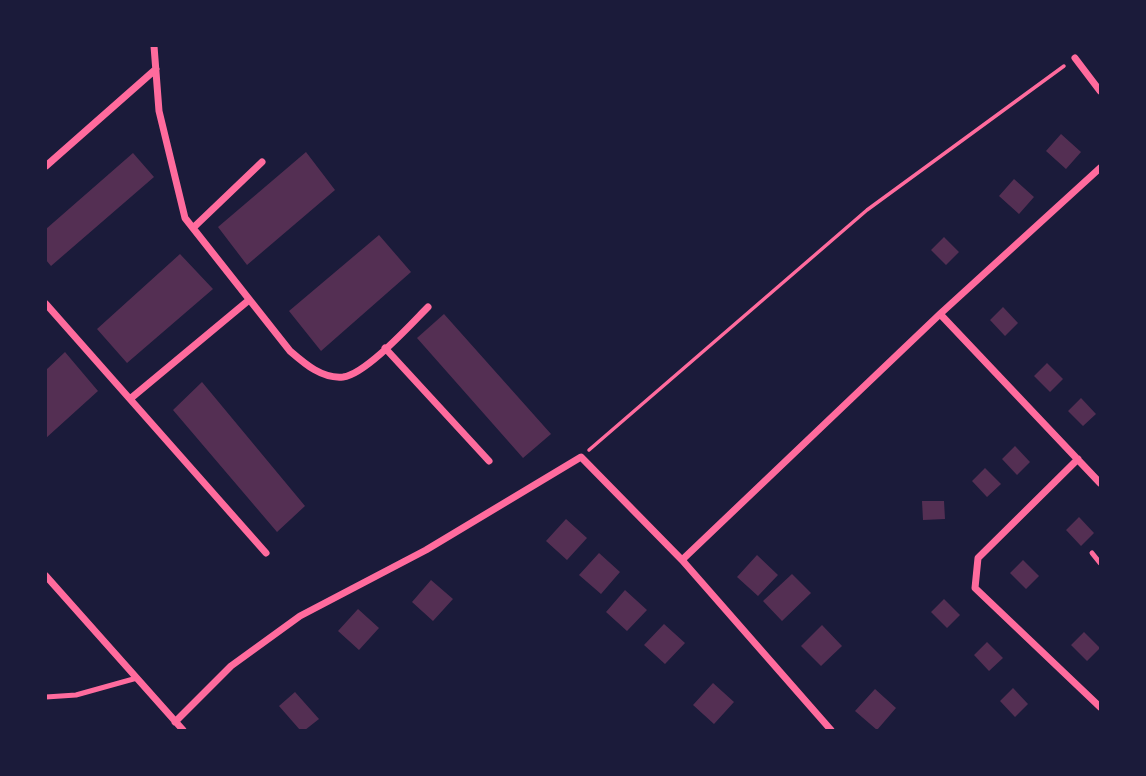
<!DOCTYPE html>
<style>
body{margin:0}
#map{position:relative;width:1146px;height:776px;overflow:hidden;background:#1b1b3a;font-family:Montserrat,sans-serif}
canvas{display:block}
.frame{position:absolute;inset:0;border:47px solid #1b1b3a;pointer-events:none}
</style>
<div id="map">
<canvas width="1146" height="776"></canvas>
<div class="frame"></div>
</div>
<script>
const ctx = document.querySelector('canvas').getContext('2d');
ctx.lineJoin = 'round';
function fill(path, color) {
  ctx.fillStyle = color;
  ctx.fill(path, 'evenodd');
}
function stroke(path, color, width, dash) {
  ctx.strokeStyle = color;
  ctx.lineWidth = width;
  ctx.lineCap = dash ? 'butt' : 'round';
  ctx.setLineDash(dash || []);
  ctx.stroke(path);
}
fill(new Path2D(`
 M1061 134 1081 152 1066 169 1046 151Z
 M306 152 335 190 247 265 218 227Z
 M133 153 154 177 51 266 46 260V229Z
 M1014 179 1034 197 1019 214 999 196Z
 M379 235 411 272 321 351 289 311Z
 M944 237 959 252 946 265 931 250Z
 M180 254 213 289 127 363 97 329Z
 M1003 307 1018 323 1005 336 990 320Z
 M444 314 551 434 523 458 417 338Z
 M65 352 98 391 46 438V370Z
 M1047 363 1063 379 1050 392 1034 376Z
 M202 382 305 506 277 532 173 410Z
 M1081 398 1096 414 1083 426 1068 411Z
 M1015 446 1030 462 1017 475 1002 459Z
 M985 468 1001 484 987 497 972 481Z
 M922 501H944L945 519 923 520Z
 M1079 517 1094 533 1081 546 1066 530Z
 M566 519 587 538 567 560 546 541Z
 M599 553 620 572 601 594 579 575Z
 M757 555 778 575 758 596 737 577Z
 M1023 560 1039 576 1026 589 1010 573Z
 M792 574 811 593 782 621 763 601Z
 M431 580 453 599 433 621 412 602Z
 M625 590 647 610 627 631 606 612Z
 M944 599 960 615 947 628 931 612Z
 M358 609 379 628 359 650 338 631Z
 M664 624 685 643 665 664 644 645Z
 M822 625 842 646 821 666 801 646Z
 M1084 632 1100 648 1087 661 1071 645Z
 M987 642 1003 658 989 671 974 655Z
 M713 683 734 702 714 724 693 705Z
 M1013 688 1028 704 1015 717 1000 701Z
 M875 689 896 708 877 730 855 711Z
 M295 692 319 719 305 730H300L279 706Z`), '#542f53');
stroke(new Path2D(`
 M589 450 867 210 1064 66`), '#ff6b9d', 3.5);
stroke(new Path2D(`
 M1092 553 1100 563
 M46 697 76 695 137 678`), '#ff6b9d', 5);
stroke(new Path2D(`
 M154 46 159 111 185 218 290 351C305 364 322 379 343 377 366 374 411 324 428 307
 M1075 58 1100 91
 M46 166 156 69
 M193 228 262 162
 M46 304 266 553
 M940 314 1100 483
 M385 348 489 461
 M130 399 249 300
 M1078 459 978 558 975 588 1100 707
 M682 560 940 314 1100 168
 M46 576 183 730
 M175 722 231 666 300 616 426 550 581 457 682 560 831 730`), '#ff6b9d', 7);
</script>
